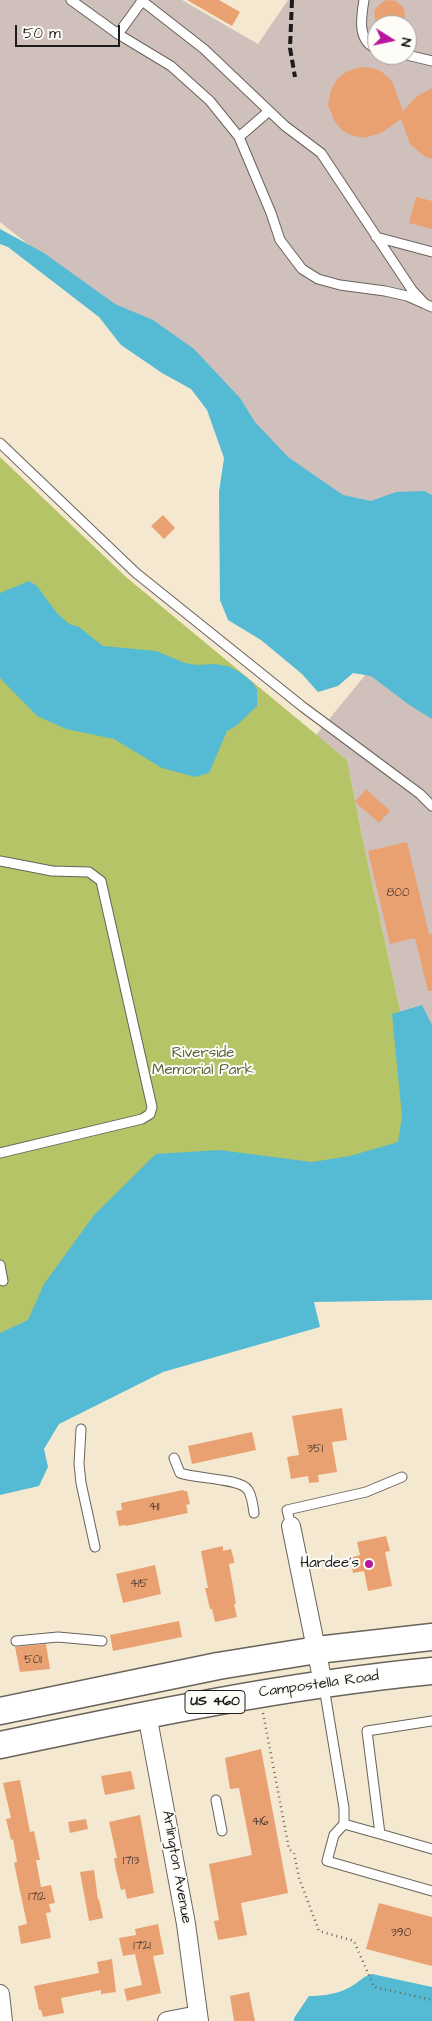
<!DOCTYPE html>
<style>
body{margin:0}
#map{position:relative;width:432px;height:2021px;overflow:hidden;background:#f4e8d0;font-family:"Architects Daughter",sans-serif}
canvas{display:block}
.north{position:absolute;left:367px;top:15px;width:50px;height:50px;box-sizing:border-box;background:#fdfcf7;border:1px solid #a3a29f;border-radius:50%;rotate:100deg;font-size:14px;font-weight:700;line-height:20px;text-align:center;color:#1c1c1c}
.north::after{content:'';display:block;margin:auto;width:18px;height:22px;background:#b5179e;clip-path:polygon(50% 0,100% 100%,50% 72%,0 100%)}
.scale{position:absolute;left:15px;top:25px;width:105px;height:22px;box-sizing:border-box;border:2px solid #1c1c1c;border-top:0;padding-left:6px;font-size:15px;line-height:18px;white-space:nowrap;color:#1c1c1c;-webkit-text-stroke:4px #fdfcf7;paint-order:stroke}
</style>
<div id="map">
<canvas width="432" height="2021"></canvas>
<div class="north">N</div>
<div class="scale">50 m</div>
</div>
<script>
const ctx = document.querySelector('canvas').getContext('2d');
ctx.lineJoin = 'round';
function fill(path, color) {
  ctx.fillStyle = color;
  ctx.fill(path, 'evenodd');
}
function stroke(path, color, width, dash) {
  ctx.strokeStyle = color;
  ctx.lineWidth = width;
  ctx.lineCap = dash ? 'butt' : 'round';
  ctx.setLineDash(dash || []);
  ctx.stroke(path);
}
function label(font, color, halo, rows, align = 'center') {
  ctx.font = font + ' "Architects Daughter",sans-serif';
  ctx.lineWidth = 4;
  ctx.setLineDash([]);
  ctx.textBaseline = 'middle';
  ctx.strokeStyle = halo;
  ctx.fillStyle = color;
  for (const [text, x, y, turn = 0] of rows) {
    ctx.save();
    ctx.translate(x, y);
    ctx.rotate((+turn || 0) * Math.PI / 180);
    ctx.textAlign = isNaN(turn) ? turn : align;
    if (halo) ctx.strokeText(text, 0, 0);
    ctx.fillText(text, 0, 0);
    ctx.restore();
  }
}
fill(new Path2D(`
 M0 0H182L258 44 288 0H432V1156L364 846 347 760 316 735 403 629 158 347 0 222ZM377 25H407V55H377Z`), '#d0c0bc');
fill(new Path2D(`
 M0 457 126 577 347 760 364 846 432 1156 0 1349Z`), '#b5c466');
fill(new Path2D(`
 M0 229 44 253 115 304 153 320 194 349 240 398 255 422 288 457 343 495 371 501 396 492 424 491 432 495V719L408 704 371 676 353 673 338 686 318 692 302 674 261 640 228 620 220 600 219 492 224 458 207 410 191 389 162 373 121 345 99 317 8 247 0 244Z
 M29 581 37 586 56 612 69 624 79 627 103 646 156 651 185 663 197 665 214 664 228 666 241 673 252 682 257 689V706L236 726 227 731 209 773 195 777 162 768 114 739 66 729 37 716 0 678V593Z
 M422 1005 432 1025V1300L314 1302 320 1327 163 1372 59 1424 44 1449 48 1467 39 1486 0 1495V1333L28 1320 44 1284 94 1215 156 1154 219 1150 312 1162 350 1156 398 1142 402 1116 392 1014Z
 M372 1974 432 1987V2021H294V2018L309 1996C323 1996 339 1994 352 1986 361 1981 360 1978 372 1974Z`), '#55bad3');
fill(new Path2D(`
 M187 0H219L240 12 232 26Z
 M385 0 396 1 404 8 405 15 402 25H376L374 11 378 6Z
 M360 67 372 68 381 71 392 81 403 111 416 97 432 88V159L424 156 410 144 401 119 381 133 363 138 351 135 343 131 335 122 328 105 331 90 337 79 346 72Z
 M416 197 432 201V229L409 223Z
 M163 515 175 528 164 539 151 526Z
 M366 789 390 811 379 823 355 802Z
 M407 842 429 934H432V991H428L415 938 390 944 368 851Z
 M342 1408 347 1440 332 1442 337 1472 318 1475 319 1482 309 1483 308 1476 291 1479 287 1457 299 1455 292 1416Z
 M252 1432 256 1450 192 1464 188 1446Z
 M183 1490 184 1491H187L190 1504 186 1505 188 1513 126 1526 125 1525 119 1526 116 1511 122 1510 121 1503Z
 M386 1536 390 1551 385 1552 392 1586 368 1591 364 1571 353 1573 350 1558 360 1555 357 1542Z
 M223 1546V1551L231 1549 234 1560V1563L229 1564 236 1604H234L237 1617 215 1622 212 1609H210L205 1588H208L201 1551Z
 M155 1565 161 1594 123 1603 116 1574Z
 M179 1621 182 1637 113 1651 110 1635Z
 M46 1644 50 1669 20 1672 15 1647Z
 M261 1749 288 1893 241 1903 247 1935 218 1940 214 1921 219 1920 209 1864 252 1855 239 1788 230 1789 225 1758Z
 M131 1771 135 1789 105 1795 101 1776Z
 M20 1780 30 1832 34 1831 40 1860H36L41 1887 51 1885 55 1903 49 1904 51 1912 46 1913 51 1938 21 1944 18 1926 27 1924 14 1863 17 1862 13 1839 11 1840 6 1819 11 1818 3 1783Z
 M140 1815 154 1893 127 1899 125 1889 121 1890 116 1870 114 1858H117L109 1822Z
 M86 1819 88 1829 70 1833 68 1822Z
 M94 1870 98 1900 99 1899 103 1918 89 1921 80 1872Z
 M379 1903 432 1917V1966L366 1949Z
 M158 1924 164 1954 153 1956 161 1993 127 2001 124 1989 142 1985 135 1954 123 1956 119 1938 136 1935 135 1929Z
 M112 1959 116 1992 101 1994V1990L61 1998 64 2013 43 2017 41 2010H39L34 1986 99 1973 97 1962Z
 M249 1992 255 2021H234L230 1996Z`), '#e9a172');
const service = new Path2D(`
 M71 0 118 34 171 66 210 101 239 137 271 213 280 240 302 269 318 279 340 285 385 291 407 296 425 304
 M141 0 204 49 285 126 321 153 412 290 425 304 432 307
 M364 0C361 18 357 41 377 49
 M118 34 142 1
 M407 55 432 61
 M239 137 269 111
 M376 237 432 252
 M0 443 136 573 303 707 420 794 432 806
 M0 861 52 871 89 872 101 881 152 1107 150 1114 142 1119 0 1153
 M0 1265 3 1281
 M81 1429 79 1464 81 1483 95 1547
 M174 1458 180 1473C196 1479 240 1478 248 1490 252 1496 253 1506 254 1513
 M291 1526 287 1510 366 1492 402 1477
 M16 1641 58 1637 102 1641
 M324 1687 344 1808V1824L334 1835 327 1861 432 1891
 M216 1800 222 1831
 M344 1824 380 1834 367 1731 432 1721
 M380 1834 432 1849`);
const minor = new Path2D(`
 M291 1526 323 1683
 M147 1714 186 1924 199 2021
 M0 1994 3 2021
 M167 2021 198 2015`);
const primary = new Path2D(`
 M0 1711 218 1666 317 1650 432 1637
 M0 1745C143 1715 286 1685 432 1671`);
stroke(service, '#68635b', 11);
stroke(minor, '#68635b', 20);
stroke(primary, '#68635b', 29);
stroke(new Path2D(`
 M263 1713 289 1849 294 1853 299 1878 319 1931 354 1941 374 1987 432 2000`), '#68635b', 2.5, [1, 4]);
stroke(service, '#fff', 9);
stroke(minor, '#fff', 18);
stroke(primary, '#fff', 26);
stroke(new Path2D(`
 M292 0 290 48 295 77`), '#1c1c1c', 4, [8, 4]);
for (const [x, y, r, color] of [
 [369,1564,5,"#b5179e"]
]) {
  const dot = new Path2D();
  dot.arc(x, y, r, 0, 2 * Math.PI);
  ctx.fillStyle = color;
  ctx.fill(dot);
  stroke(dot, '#fdfcf7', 2);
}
label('12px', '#4f3d32', null, [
 ["800",398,893],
 ["351",315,1449],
 ["411",154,1507],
 ["415",139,1584],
 ["501",33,1660],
 ["416",260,1822],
 ["1713",131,1861],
 ["1712",37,1897],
 ["390",401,1933],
 ["1721",142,1946]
]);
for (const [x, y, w] of [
 [215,1702,60]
]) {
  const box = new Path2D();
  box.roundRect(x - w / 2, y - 11.5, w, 23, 4);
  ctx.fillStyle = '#fdfcf7';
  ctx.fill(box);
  stroke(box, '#1c1c1c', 1);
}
label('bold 14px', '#1c1c1c', null, [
 ["US 460",215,1702]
]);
label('15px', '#595f3a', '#fdfcf7', [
 ["Riverside",203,1054],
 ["Memorial Park",203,1071]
]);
label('15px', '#1c1c1c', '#fdfcf7', [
 ["Hardee's",359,1564]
], 'right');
label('15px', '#1c1c1c', '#fdfcf7', [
 ["Campostella Road",319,1685,-8],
 ["Arlington Avenue",176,1867,80]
]);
</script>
